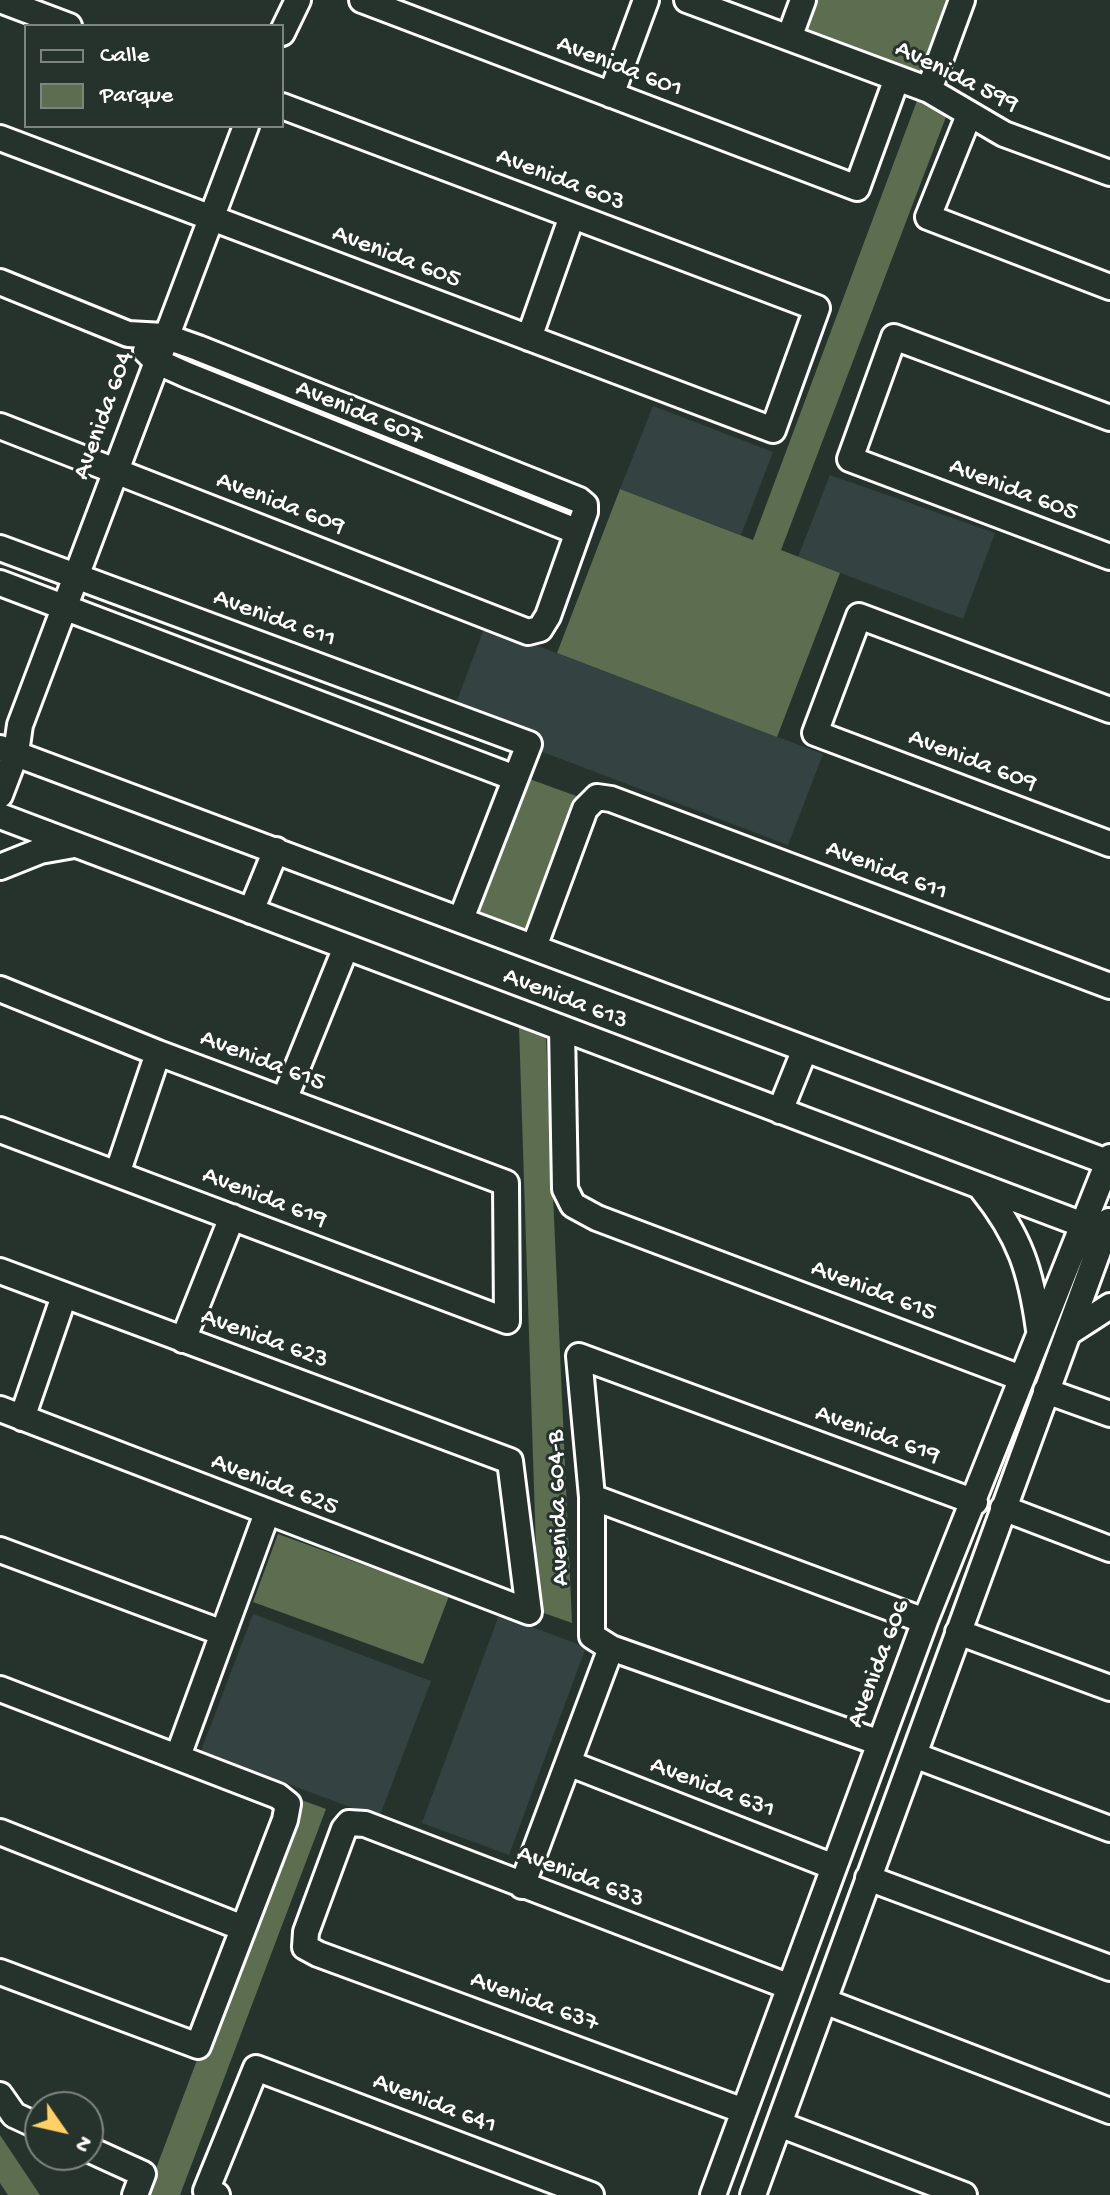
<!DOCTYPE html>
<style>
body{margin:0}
#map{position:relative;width:1110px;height:2195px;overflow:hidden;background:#26332d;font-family:"Gochi Hand",sans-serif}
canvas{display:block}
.legend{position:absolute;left:24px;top:24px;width:260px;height:104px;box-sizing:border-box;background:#26332d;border:2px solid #7d8581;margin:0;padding:10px 14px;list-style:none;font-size:24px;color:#fff}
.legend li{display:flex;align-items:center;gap:16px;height:40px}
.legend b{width:40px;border:2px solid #7d8581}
.north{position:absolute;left:24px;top:2091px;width:80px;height:80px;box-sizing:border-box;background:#26332d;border:2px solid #7d8581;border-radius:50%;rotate:124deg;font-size:22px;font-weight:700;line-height:32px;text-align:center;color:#fff}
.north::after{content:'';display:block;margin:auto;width:28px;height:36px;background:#ffd166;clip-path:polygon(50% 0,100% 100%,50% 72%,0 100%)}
</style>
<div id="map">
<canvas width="1110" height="2195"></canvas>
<ul class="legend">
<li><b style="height:10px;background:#26332d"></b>Calle</li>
<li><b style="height:22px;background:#5c6d50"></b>Parque</li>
</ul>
<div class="north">N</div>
</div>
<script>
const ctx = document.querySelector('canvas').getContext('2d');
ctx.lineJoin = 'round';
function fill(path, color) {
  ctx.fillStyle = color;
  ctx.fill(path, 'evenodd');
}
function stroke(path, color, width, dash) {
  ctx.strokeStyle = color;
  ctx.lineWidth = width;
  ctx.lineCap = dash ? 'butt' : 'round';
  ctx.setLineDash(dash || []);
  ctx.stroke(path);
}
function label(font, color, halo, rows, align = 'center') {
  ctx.font = font + ' "Gochi Hand",sans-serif';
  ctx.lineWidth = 6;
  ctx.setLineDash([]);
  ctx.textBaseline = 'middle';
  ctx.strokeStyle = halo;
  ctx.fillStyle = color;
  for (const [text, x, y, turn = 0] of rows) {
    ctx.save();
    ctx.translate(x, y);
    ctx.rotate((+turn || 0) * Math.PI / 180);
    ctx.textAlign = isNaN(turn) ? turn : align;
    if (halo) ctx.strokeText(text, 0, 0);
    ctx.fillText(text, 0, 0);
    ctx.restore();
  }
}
fill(new Path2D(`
 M653 406 773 452 741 535 620 489Z
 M830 475 995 533 963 619 798 557Z
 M485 626 823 754 788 845 540 751 544 740 455 706Z
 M253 1614 431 1681 379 1818 201 1751Z
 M499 1615 586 1647 509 1855 422 1823Z`), '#344242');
fill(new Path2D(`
 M788 0H977L947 81 781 19Z
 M918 98 949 109 781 550 840 573 777 737 557 653 620 489 753 540Z
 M524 777 579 797 528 930 473 909Z
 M519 1027 546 1037 572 1623 538 1611Z
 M278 1534 449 1596 423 1664 253 1602Z
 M296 1798 326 1809 180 2195H146Z
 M0 2135 40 2195H8L0 2183Z`), '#5c6d50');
const minor = new Path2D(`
 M0 0 69 26
 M362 0 857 188 897 78
 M687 0 929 90 1004 134 1110 173
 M282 33 298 0
 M789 38 803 0
 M929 90 962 0
 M611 95 646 0
 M969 115 928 217 1110 287
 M0 138 773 430 817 308 282 106
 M0 282 128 334 164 336 198 348 579 500 585 505V512L548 616 540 629 528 632 0 426
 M529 338 572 216
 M146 351 156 361 187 375 578 532
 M1110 418 894 337 850 459 1110 557
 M0 548 529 744 461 919
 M0 583 515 778
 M1110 710 859 616 815 733 1110 844
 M0 748 1110 1163
 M0 795 16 753 20 725 246 126
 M0 816 1110 1235
 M0 867 40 851 74 845
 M251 911 276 850
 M534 947 585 809 597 797 611 799 1110 986
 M0 989 158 1053 506 1183 507 1321 0 1130
 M562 1029 565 1189 573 1205 597 1218 1021 1378
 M284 1100 346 947
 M780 1111 805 1049
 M117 1174 158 1053
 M982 1189C1020 1236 1031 1271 1039 1330
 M0 1271 510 1461 529 1612 0 1409
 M1070 1332 1110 1306
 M183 1340 232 1217
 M1046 1391 1110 1414
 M22 1418 64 1296
 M592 1497 925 1621
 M1003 1508 1110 1549
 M0 1550 223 1633
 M958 1632 1110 1688
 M0 1689 278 1796 288 1804 285 1820 198 2046 0 1972
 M880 1743 611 1648 592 1636V1497L579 1356 975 1502
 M914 1755 1110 1829
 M178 1756 267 1513
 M568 1763 834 1867
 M0 1832 243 1928
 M868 1878 1110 1968
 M522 1886 611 1648
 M824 2001 1110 2111
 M0 2095 14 2115 40 2127
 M744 2111 318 1954 305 1947 306 1932 344 1829 349 1823 365 1824 790 1987
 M779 2124 964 2195
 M88 2149 143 2174 135 2195
 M217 2195 206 2191 256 2068 591 2195
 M713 2195 925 1621 1110 1157
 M753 2195 1109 1221`);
stroke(minor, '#fff', 30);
stroke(minor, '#26332d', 24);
label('26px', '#fff', '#26332d', [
 ["Avenida 601",619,68,21],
 ["Avenida 599",956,78,26],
 ["Avenida 603",560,181,21],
 ["Avenida 605",396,258,21],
 ["Avenida 607",359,414,22],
 ["Avenida 604",105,416,-70],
 ["Avenida 605",1013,491,21],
 ["Avenida 609",280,505,21],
 ["Avenida 611",274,620,20],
 ["Avenida 609",972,762,21],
 ["Avenida 611",886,872,21],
 ["Avenida 613",565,1000,21],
 ["Avenida 615",262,1062,21],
 ["Avenida 619",264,1199,21],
 ["Avenida 615",873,1292,21],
 ["Avenida 623",264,1340,20],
 ["Avenida 619",877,1436,20],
 ["Avenida 625",274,1486,21],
 ["Avenida 604-B",560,1508,-92],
 ["Avenida 606",880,1664,-69],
 ["Avenida 631",712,1789,21],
 ["Avenida 633",580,1878,21],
 ["Avenida 637",534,2003,20],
 ["Avenida 641",434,2105,21]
]);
</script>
